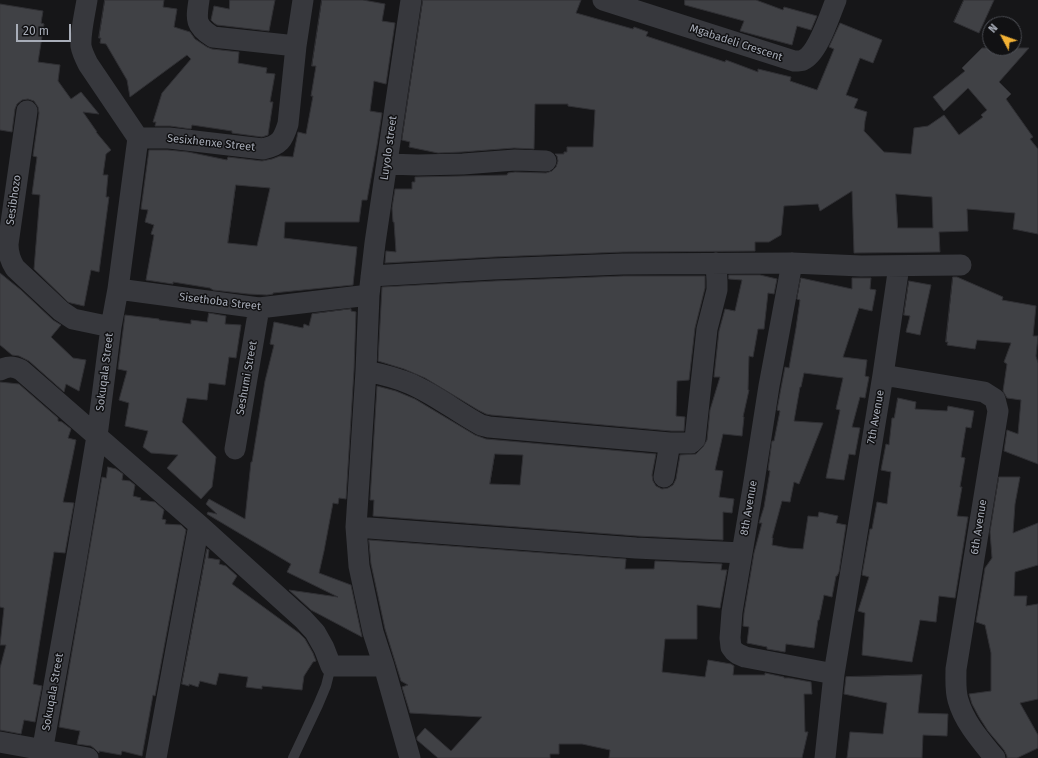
<!DOCTYPE html>
<style>
body{margin:0}
#map{position:relative;width:1038px;height:758px;overflow:hidden;background:#161618;font-family:"Fira Sans",sans-serif}
canvas{display:block}
.north{position:absolute;left:982px;top:16px;width:40px;height:40px;box-sizing:border-box;background:#111113;border:1px solid #4d4f55;border-radius:50%;rotate:311deg;font-size:11px;font-weight:700;line-height:16px;text-align:center;color:#a8adb8}
.north::after{content:'';display:block;margin:auto;width:14px;height:18px;background:#f2b134;clip-path:polygon(50% 0,100% 100%,50% 72%,0 100%)}
.scale{position:absolute;left:16px;top:24px;width:55px;height:18px;box-sizing:border-box;border:2px solid #a8adb8;border-top:0;padding-left:5px;font-size:12px;line-height:14px;white-space:nowrap;color:#a8adb8;-webkit-text-stroke:3px #111113;paint-order:stroke}
</style>
<div id="map">
<canvas width="1038" height="758"></canvas>
<div class="north">N</div>
<div class="scale">20 m</div>
</div>
<script>
const ctx = document.querySelector('canvas').getContext('2d');
ctx.lineJoin = 'round';
function fill(path, color) {
  ctx.fillStyle = color;
  ctx.fill(path, 'evenodd');
}
function stroke(path, color, width, dash) {
  ctx.strokeStyle = color;
  ctx.lineWidth = width;
  ctx.lineCap = dash ? 'butt' : 'round';
  ctx.setLineDash(dash || []);
  ctx.stroke(path);
}
function label(font, color, halo, rows, align = 'center') {
  ctx.font = font + ' "Fira Sans",sans-serif';
  ctx.lineWidth = 3;
  ctx.setLineDash([]);
  ctx.textBaseline = 'middle';
  ctx.strokeStyle = halo;
  ctx.fillStyle = color;
  for (const [text, x, y, turn = 0] of rows) {
    ctx.save();
    ctx.translate(x, y);
    ctx.rotate((+turn || 0) * Math.PI / 180);
    ctx.textAlign = isNaN(turn) ? turn : align;
    if (halo) ctx.strokeText(text, 0, 0);
    ctx.fillText(text, 0, 0);
    ctx.restore();
  }
}
const building = new Path2D(`
 M105 0H164L163 7 177 9 174 27 190 32 195 39 207 47 212 49 239 52 238 63 267 68 266 73 275 74 270 102H273L268 135 262 137 232 133V131L192 125 191 129 170 126H155L156 122H153L162 93 191 59 187 55 130 97 127 80 106 44 100 43 101 38H99Z
 M230 0H275L269 31 217 25 214 23 211 20 214 6 229 9Z
 M322 0H363L385 4 382 21 395 23 386 84 374 81 370 111 382 113 377 145 367 200H362L359 222H285L284 238 357 247 353 285 273 293V294L267 295 248 294 213 290 210 288 173 282V284L146 280 154 235 151 234 154 225 145 222 148 210 141 209 149 150H168L188 152 227 160 228 157 262 161 272 159 280 156 293 157 298 132 306 134 313 96H311L316 66H312ZM236 185 270 188 257 246 228 243Z
 M423 0H581L576 13 633 29 634 27 648 32 646 36 725 62 726 60 758 72V69L791 77 790 81 817 90 834 49 829 47 840 23 882 40 873 63 860 58 846 95 858 99 854 108 867 112 865 121 864 131 884 152 911 154 914 128 928 126 944 115 959 135 983 117 981 115 987 110 968 88 944 111 933 97 965 71 962 68 982 48H1029L999 82 1011 94 1006 99 1033 137 1030 139 1038 149V234L1013 229 1015 213 967 209 968 231 939 232 940 252 854 253 852 191 820 211 818 204 784 206 781 235 769 242H755V251L623 252 493 257 385 263 386 251 396 252 394 222H393L392 208 395 189H412V182H415V177L507 175 508 173 515 172 546 173 552 171 556 167 558 161 557 156 555 154H564V152H567V147H593L595 110 568 106V104H535L534 149 514 148 462 152 438 153 409 147 410 142 402 140ZM896 194 932 197 933 228H898Z
 M685 0H756L783 10 784 7 817 16 811 30 797 26 792 45 740 31 744 21 685 5Z
 M964 0H994L979 33 954 22Z
 M0 4 43 11 41 23 44 24 38 62 60 65 58 81 71 99 81 92 99 114 83 112 97 132H96L111 150 106 154 103 175H108L106 197H109L99 272 91 270 84 306 71 303 68 302 34 269 40 195 32 194 37 157 33 156 39 113 38 107 34 101 28 99 22 100 17 104 15 109 12 132 0 130Z
 M0 273 21 290 53 320 61 325 51 337 73 358 86 360 79 391 66 384 64 392 29 361 19 356 12 355 0 345Z
 M729 275H760L777 279 774 294 768 293 764 329H758L753 357 749 356 748 390H749L743 417H744L742 436 723 434 715 470 723 471 719 497 734 499 732 513 723 512V540L637 536 373 516 374 500H370L377 386 396 391 415 399 475 435 486 439 656 454 652 475 653 481 656 486 662 489 668 488 673 485 676 479 680 455 696 454 703 447 707 440 710 410 720 377H714L719 331 725 309 735 311 742 280 729 279ZM495 454 523 455 520 485 490 484Z
 M623 276H705V288L695 328 689 380 677 381 676 416 685 417 684 431H671L491 415 486 414 478 410 425 378 404 369 378 361 382 287 494 281Z
 M953 277H957L1003 297 1002 300 1036 306 1033 336H1038L1036 356 1038 363V464L1004 451 1007 430 1018 434 1021 400 1007 398 1003 391 1007 364 1004 362 1011 343 977 340 975 349 947 345 948 342H946Z
 M801 278 852 289V278H871L870 289 876 290 872 311 859 308 843 357 867 360 865 376 869 377 865 398 860 397 852 427 860 428 855 455 849 454 844 480 826 478 840 410 836 409 843 378 804 373 801 387H800L794 421 823 423 799 484 794 482 790 502 782 501 772 538H773L772 545 788 548 803 549 808 516 818 517 819 512 838 516 836 523 846 525 839 572 837 576H836L832 597 824 595 819 620H818L814 648 786 644 785 652 767 649V647L747 643 749 627 743 626 744 613 754 553 762 523H759L764 507 770 471 768 470 772 441H774L780 411 777 410 781 388 785 367 789 368 796 328 800 300 797 299Z
 M909 281 931 285 920 335 906 332 910 316 904 315Z
 M351 309V311L356 312 354 370 346 499 339 498 338 504 333 503 324 551 319 573 351 585 362 637 311 610 289 590 338 597 287 572 291 564 207 514 208 512 217 514 206 504 209 499 245 519 251 462H252L265 381 274 345 270 344 274 322 303 328 304 324 309 326 312 314Z
 M209 313 226 316 225 324 241 325 236 358 229 357 225 385 209 383 207 400 187 398 182 422 216 457 212 487 201 499 167 468 178 455 151 453 143 447 148 431 125 426 129 403 119 400 127 371 118 369 125 315 159 319V320L191 324V320L207 322Z
 M0 382 19 384 58 418V421L62 422 71 429 68 438 76 440 71 465 63 502 74 503 65 553 54 552 33 684 42 686 35 722 24 720 21 734 0 730V668L6 645H0L4 608 0 607Z
 M898 398 916 402 915 409 947 411 948 406 974 411 971 428 966 427 961 457 965 458 960 487H962L957 516 968 517 955 598 939 596 936 622 920 620 912 662 862 655 865 613 858 611 869 577 862 575 870 529H872L877 502 887 504 891 472 881 470 886 444 889 445 892 418H894Z
 M108 467 116 469 123 474 122 480 130 481 135 485 133 496 141 498 140 500 155 502 164 510 162 519 166 520 165 524 181 525 186 530 155 696 153 695 142 756 122 751 121 755 99 751V753L95 749 91 746 77 744 80 731 59 727 102 477 106 478Z
 M999 477H1020L1015 504 1013 533 1038 523V565L1015 572 1014 596H1027L1026 606 1038 604V699L1020 703 1038 735V748L1017 758H1007V756L1004 750 988 731 979 717 972 704 969 694 991 691V653L985 625 976 622 985 568 992 558 990 532Z
 M369 540 626 559 625 569H654L655 561 722 564 721 570H727L720 608 697 605V639H665L662 672 705 677 708 660 731 664 734 666 733 675H765V673L784 677V678H789L811 682 812 694H804L805 732H808L802 758H609L610 750 582 744H559V754H550V758H438L417 740V737L425 728 451 751 482 717 410 713 402 687 408 685 401 681 385 629 371 564Z
 M207 549 209 550 208 558 220 560 219 564 226 566 237 576 232 584 299 633 305 639 313 653 316 661 313 662 304 676 302 690 262 686V689L246 687 248 677 219 673 216 685 200 681 198 687 189 684V686L182 684Z
 M922 675 918 713 948 714 947 736 923 735 922 758H847L850 732 883 734 887 703 844 694 846 677Z`);
fill(building, '#404145');
stroke(building, '#303034', 1);
stroke(new Path2D(`
 M293 758 318 705 326 686 331 666`), '#37383d', 10);
stroke(new Path2D(`
 M199 0C196 20 195 26 213 37L296 46
 M603 0 794 61C797 61 801 61 803 60 818 54 830 14 836 0
 M27 111 8 244C8 253 10 260 15 268L61 311 73 319 111 327
 M138 138H169L263 149C280 145 283 140 288 124L296 46 303 0
 M387 164 418 165 463 164 515 160 546 161
 M792 263 769 386 753 488 732 612 730 638 731 647 734 651 738 654 745 657 834 674
 M371 276 493 269 623 264 792 263 861 266 961 265
 M118 289 259 308 369 295
 M0 370C8 366 13 366 21 370L199 525 303 619 315 632 324 648 331 666H384
 M366 371C381 374 397 378 411 384 436 395 457 412 481 425L489 427 670 443
 M883 375 984 392 995 399 998 411 956 669C956 679 955 690 958 700 964 722 981 741 995 758
 M235 449 259 308
 M664 477 670 443H691L695 439 707 329 717 290V281L716 263
 M356 527 636 548 742 553
 M0 742 88 758
 M41 758 75 567 97 436 111 327 118 289 138 138 88 64C85 58 82 52 81 46 80 33 85 13 87 0
 M156 758 199 525
 M410 758 384 666 373 632 359 566 356 527 366 371 369 295 375 243 411 0
 M825 758 834 674 883 375 899 266`), '#37383d', 21);
label('11px', '#a8adb8', '#111113', [
 ["Mgabadeli Crescent",736,43,18],
 ["Sesixhenxe Street",211,143,6],
 ["Luyolo street",389,148,-82],
 ["Sesibhozo",14,200,-82],
 ["Sisethoba Street",220,302,7],
 ["Sokuqala Street",105,372,-83],
 ["Seshumi Street",247,378,-80],
 ["7th Avenue",876,417,-80],
 ["8th Avenue",749,508,-80],
 ["6th Avenue",979,527,-81],
 ["Sokuqala Street",53,692,-80]
]);
</script>
